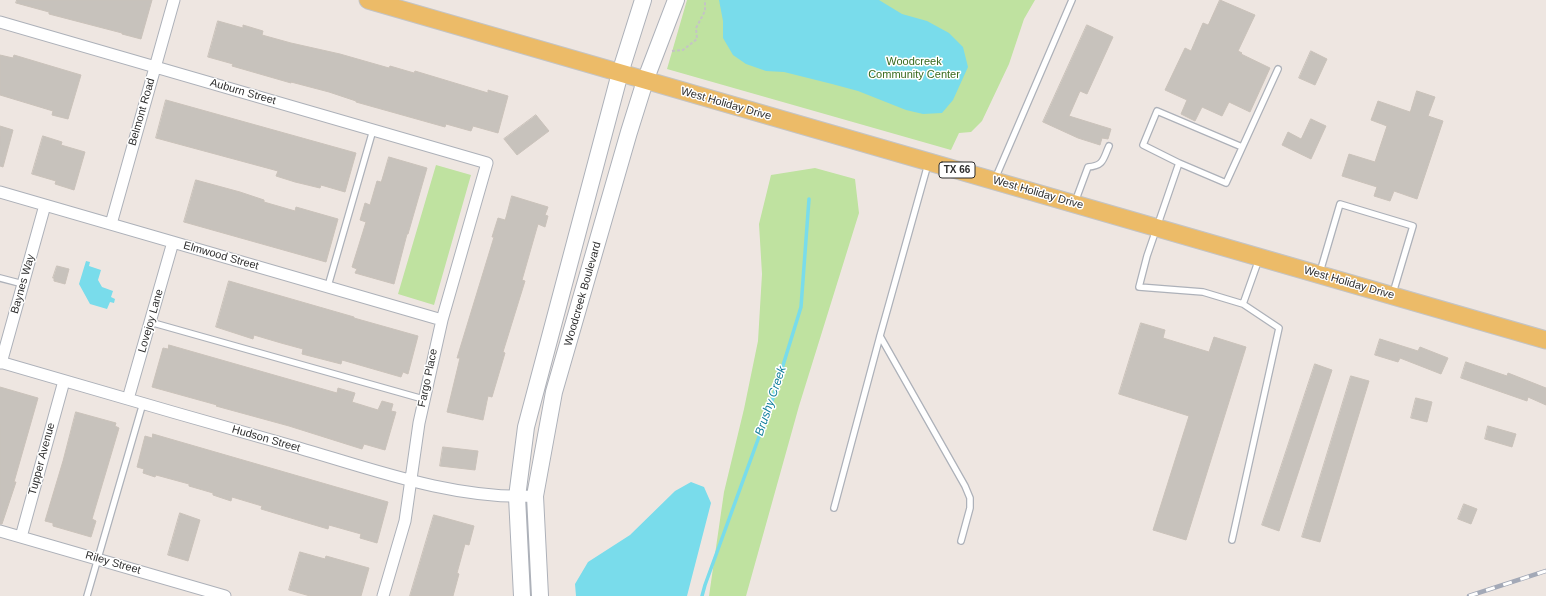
<!DOCTYPE html>
<style>
body{margin:0}
canvas{display:block;background:#eee6e1}
</style>
<canvas width="1546" height="596"></canvas>
<script>
const ctx = document.querySelector('canvas').getContext('2d');
ctx.lineJoin = 'round';
function fill(path, color) {
  ctx.fillStyle = color;
  ctx.fill(path, 'evenodd');
}
function stroke(path, color, width, dash) {
  ctx.strokeStyle = color;
  ctx.lineWidth = width;
  ctx.lineCap = dash ? 'butt' : 'round';
  ctx.setLineDash(dash || []);
  ctx.stroke(path);
}
function label(font, color, halo, rows, align = 'center') {
  ctx.font = font + ' Helvetica,sans-serif';
  ctx.lineWidth = 3;
  ctx.setLineDash([]);
  ctx.textBaseline = 'middle';
  ctx.strokeStyle = halo;
  ctx.fillStyle = color;
  for (const [text, x, y, turn = 0] of rows) {
    ctx.save();
    ctx.translate(x, y);
    ctx.rotate((+turn || 0) * Math.PI / 180);
    ctx.textAlign = isNaN(turn) ? turn : align;
    if (halo) ctx.strokeText(text, 0, 0);
    ctx.fillText(text, 0, 0);
    ctx.restore();
  }
}
fill(new Path2D(`
 M687 0H1035L1024 19 1009 64 982 121 971 132 959 133 951 150 667 69Z
 M436 165 471 175 434 305 398 294Z
 M815 168 855 179 859 213 799 406 746 596H709L724 492 744 409 758 341 762 274 759 224 771 175Z`), '#bfe2a0');
fill(new Path2D(`
 M719 0H879L902 14 927 21 949 33 963 47 968 67 953 100 942 113 923 114 906 110 858 91 832 84 784 72 766 71 746 64 733 55 723 38V21Z
 M86 261 90 262 89 266 101 270 98 280 102 287 113 291 111 297 115 299 114 303 110 302 107 309 90 304 79 284Z
 M691 482 704 487 711 503 687 596H576L575 584 588 562 630 535 675 491Z`), '#79dceb');
stroke(new Path2D(`
 M702 596 705 585 772 401 801 307 809 199`), '#79dceb', 3.5);
const building = new Path2D(`
 M17 0H152L141 39 122 34V33L49 14V12L16 3Z
 M1220 0 1255 15 1238 51 1242 53 1241 54 1270 68 1250 112 1229 102 1222 116 1202 107 1195 121 1181 114 1187 100 1165 90 1185 48 1191 51 1203 23 1208 25Z
 M218 21 243 28V25L263 31 262 35 291 43 340 54 389 68 390 66 414 73 415 71 488 93V90L508 96 498 133 473 126 471 131 446 124 445 127 356 102V101L329 92 291 82V83L232 66 233 64 208 57Z
 M1087 25 1113 37 1087 94 1080 91 1069 116 1111 129 1108 139 1102 138 1100 145 1078 138 1043 122Z
 M1311 51 1327 59 1315 85 1299 78Z
 M0 55 13 58 14 55 81 75 68 119 52 115 53 111 0 95Z
 M1417 91 1435 97 1428 116 1443 121 1417 199 1394 191 1390 201 1374 196 1377 187 1342 176 1349 154 1375 162 1387 126 1371 120 1378 101 1410 112Z
 M166 100 356 153 345 192 321 185 320 188 295 182 276 176 278 171 156 138Z
 M536 115 549 131 517 155 504 139Z
 M1311 119 1326 126 1311 159 1282 145 1288 132 1301 139Z
 M0 126 13 130 3 167 0 166Z
 M43 136 62 142 61 145 85 152 74 190 55 184 56 181 32 174Z
 M389 157 427 168 408 234H407L394 284 355 273 357 269 352 267 366 222 360 220 365 203 370 205 377 181 381 182Z
 M196 180 240 192 264 200V202L295 211 296 207 338 219 326 262 184 222Z
 M512 196 548 207 545 215 548 216 545 227 538 224 522 280 525 281 503 352 505 353 492 397 488 396 483 420 447 412 460 358H457L494 237H492L498 218 505 220Z
 M57 266 69 269 65 284 54 281V278H53Z
 M229 281 354 317V318L418 336 408 374 403 372 401 377 342 360 341 364 302 354 303 349 281 343 254 335 253 339 216 327Z
 M1141 323 1165 330 1163 338 1209 352 1214 337 1246 347 1186 540 1153 530 1189 416 1119 394Z
 M1380 339 1418 351 1420 347 1448 358 1441 374 1400 358 1398 362 1375 355Z
 M169 345 337 393 338 388 355 393 352 402 378 410 382 401 393 404 391 411 396 412 385 450 364 444 362 449 289 426 216 406 217 405 152 387 163 348 168 349Z
 M1466 362 1507 376 1508 373 1546 388V405L1528 397 1527 401 1461 378Z
 M1315 364 1332 370 1279 531 1262 525Z
 M1351 376 1369 381 1320 542 1302 537Z
 M0 387 38 398 14 482H16L2 524H0Z
 M1416 398 1432 402 1427 422 1411 418Z
 M76 412 116 423 115 426 119 428 92 519 96 521 91 537 53 526V523L45 521 63 461Z
 M1488 426 1516 434 1512 447 1485 439Z
 M153 434 388 502 377 543 360 538 361 534 329 525 328 529 311 524 261 509 262 506 232 497 231 501 213 495V493L189 486V484L156 475 155 477 143 473 144 469 137 467 145 436 152 438Z
 M443 447 478 451 475 470 440 466Z
 M1464 504 1477 509 1471 524 1458 519Z
 M180 513 200 520 188 561 168 555Z
 M434 515 474 526 469 545 465 544 457 573 459 574 453 596H410Z
 M300 552 325 559 326 556 369 568 361 596H310L289 590Z`);
fill(building, '#c7c2bc');
stroke(building, '#cac2ba', 1);
const lane = new Path2D(`
 M1179 163 1143 145 1157 111 1242 147
 M995 179 1072 0
 M1075 202 1088 167C1104 166 1103 159 1109 146
 M1259 259 1243 304 1203 292 1139 287 1147 256 1179 163 1226 183 1278 69
 M1320 272 1340 204 1413 226 1393 293
 M0 278 23 284
 M328 286 373 130
 M150 322 423 399
 M880 336 965 486 970 498V508L961 541
 M834 508 880 336 928 164
 M1232 540 1279 328 1243 304
 M87 596 143 403`);
const street = new Path2D(`
 M0 22 487 163 442 320 419 423 405 521 383 596
 M0 192 442 320
 M111 224 174 0
 M0 362C100 391 199 420 299 448 374 470 456 500 535 496
 M1 363 45 205
 M128 399 173 242
 M0 531 225 596
 M21 537 64 381`);
const secondary = new Path2D(`
 M522 596 517 497 526 427 620 73 643 0
 M540 596 535 496 554 392 629 132 645 81 676 0`);
const primary = new Path2D(`
 M368 0 1546 340`);
stroke(lane, '#adb1b9', 8);
stroke(street, '#adb1b9', 13);
stroke(secondary, '#adb1b9', 18);
stroke(primary, '#c4c4c4', 19);
stroke(new Path2D(`
 M672 51 683 50 697 39 696 28 705 11V0`), '#c4c4c4', 2, [3, 2]);
stroke(lane, '#fff', 5.5);
stroke(street, '#fff', 11);
stroke(secondary, '#fff', 16);
stroke(primary, '#ecbb68', 17);
const rail = new Path2D(`
 M1469 596 1546 571`);
stroke(rail, '#a3a9b7', 4.5);
stroke(rail, '#fff', 3, [9]);
for (const [x, y, w] of [
 [957,170,36]
]) {
  const box = new Path2D();
  box.roundRect(x - w / 2, y - 8, w, 16, 3);
  ctx.fillStyle = '#fff';
  ctx.fill(box);
  stroke(box, '#2d2d2d', 1);
}
label('bold 10px', '#2d2d2d', null, [
 ["TX 66",957,170]
]);
label('11px', '#386a1e', '#fff', [
 ["Woodcreek",914,62],
 ["Community Center",914,75]
]);
label('11px', '#2d2d2d', '#fff', [
 ["Auburn Street",243,92,16],
 ["West Holiday Drive",726,104,16],
 ["Belmont Road",142,112,-74],
 ["West Holiday Drive",1038,193,16],
 ["Elmwood Street",221,256,16],
 ["West Holiday Drive",1349,283,16],
 ["Baynes Way",23,284,-74],
 ["Woodcreek Boulevard",583,294,-74],
 ["Lovejoy Lane",151,321,-74],
 ["Fargo Place",428,378,-78],
 ["Hudson Street",266,439,16],
 ["Tupper Avenue",42,459,-75],
 ["Riley Street",113,563,16]
]);
label('italic 12px', '#137f9c', '#fff', [
 ["Brushy Creek",771,401,-71]
]);
</script>
